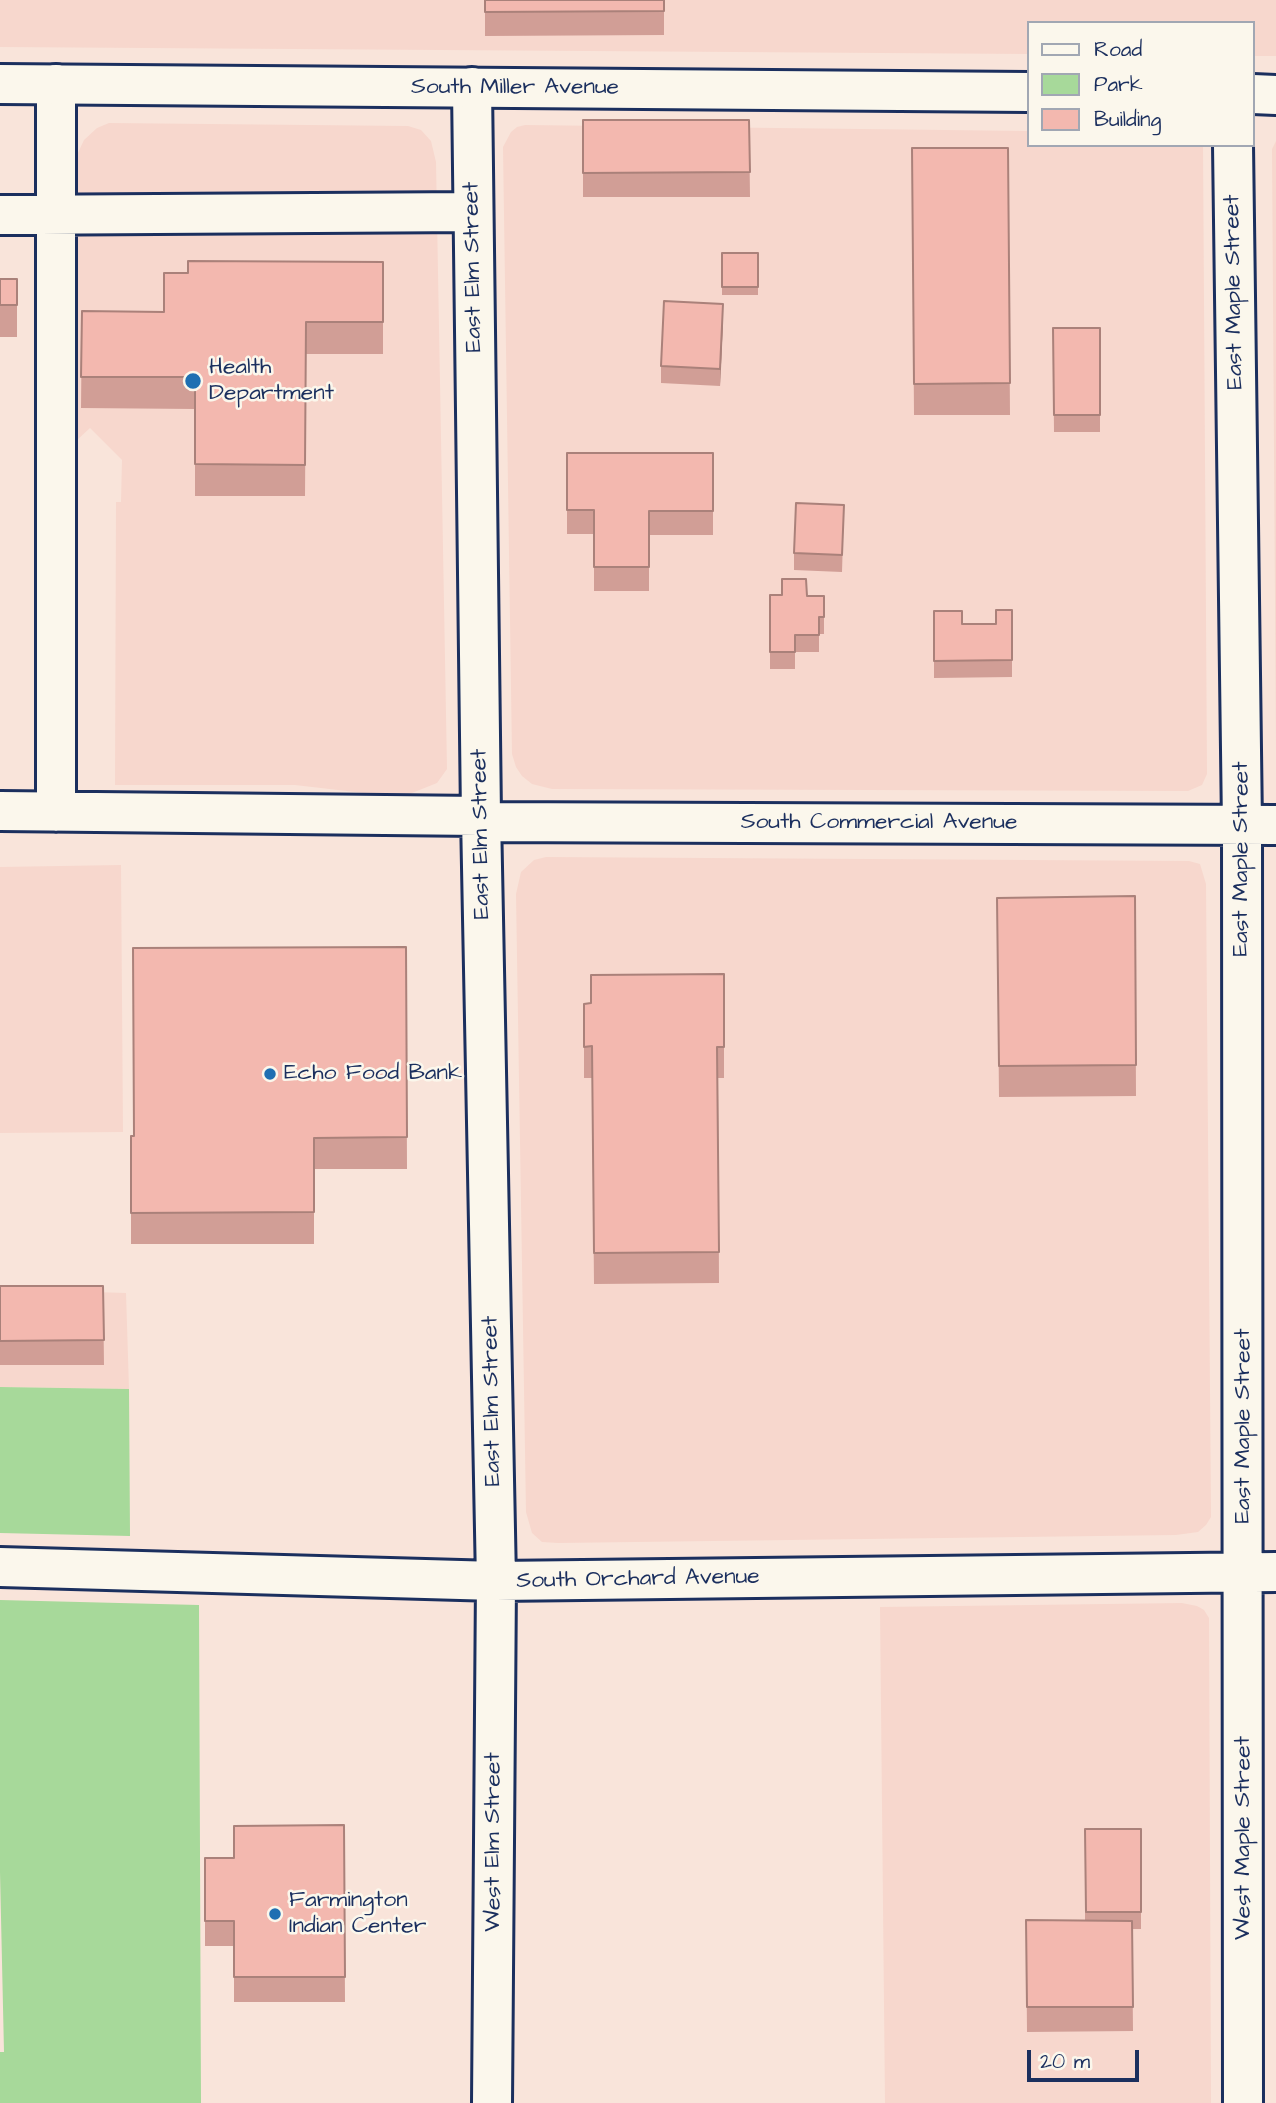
<!DOCTYPE html>
<style>
body{margin:0}
#map{position:relative;width:1276px;height:2103px;overflow:hidden;background:#f9e4da;font-family:"Architects Daughter",sans-serif}
canvas{display:block}
.legend{position:absolute;left:1027px;top:21px;width:228px;height:126px;box-sizing:border-box;background:#fbf7ec;border:2px solid #a1a7b3;margin:0;padding:9px 12px;list-style:none;font-size:21px;color:#1b2f5e}
.legend li{display:flex;align-items:center;gap:14px;height:35px}
.legend b{width:35px;border:2px solid #a1a7b3}
.scale{position:absolute;left:1027px;top:2050px;width:112px;height:32px;box-sizing:border-box;border:4px solid #1b2f5e;border-top:0;padding-left:9px;font-size:21px;line-height:24px;white-space:nowrap;color:#1b2f5e;-webkit-text-stroke:5px #fbf7ec;paint-order:stroke}
</style>
<div id="map">
<canvas width="1276" height="2103"></canvas>
<ul class="legend">
<li><b style="height:9px;background:#fbf7ec"></b>Road</li>
<li><b style="height:19px;background:#a7d99a"></b>Park</li>
<li><b style="height:19px;background:#f3b8af"></b>Building</li>
</ul>
<div class="scale">20 m</div>
</div>
<script>
const ctx = document.querySelector('canvas').getContext('2d');
ctx.lineJoin = 'round';
function fill(path, color) {
  ctx.fillStyle = color;
  ctx.fill(path, 'evenodd');
}
function stroke(path, color, width, dash) {
  ctx.strokeStyle = color;
  ctx.lineWidth = width;
  ctx.lineCap = dash ? 'butt' : 'round';
  ctx.setLineDash(dash || []);
  ctx.stroke(path);
}
function label(font, color, halo, rows, align = 'center') {
  ctx.font = font + ' "Architects Daughter",sans-serif';
  ctx.lineWidth = 5;
  ctx.setLineDash([]);
  ctx.textBaseline = 'middle';
  ctx.strokeStyle = halo;
  ctx.fillStyle = color;
  for (const [text, x, y, turn = 0] of rows) {
    ctx.save();
    ctx.translate(x, y);
    ctx.rotate((+turn || 0) * Math.PI / 180);
    ctx.textAlign = isNaN(turn) ? turn : align;
    if (halo) ctx.strokeText(text, 0, 0);
    ctx.fillText(text, 0, 0);
    ctx.restore();
  }
}
fill(new Path2D(`
 M0 0H1276V56H1253V23H1029V54L0 47Z
 M109 123 408 126 421 130 431 141 436 162 447 769 437 783 407 795H381L295 785H115L116 502H121L122 460 90 428 76 441 77 155 84 140 97 128Z
 M525 125 1029 131V145H1203L1207 774 1202 785 1188 791 552 789 532 784 522 776 516 767 512 754 503 147 511 132 517 127Z
 M1276 141V751L1272 149Z
 M546 857 1189 861 1200 864 1206 884 1211 1517 1206 1525 1198 1532 1176 1535 558 1543 542 1542 532 1533 526 1512 516 894 521 872 534 860Z
 M121 865 123 1132 0 1133V867Z
 M0 1289 126 1293 129 1389 0 1387Z
 M1182 1603 1197 1606 1204 1610 1209 1618 1211 2103H885L880 1607Z`), '#f7d7cd');
fill(new Path2D(`
 M0 1387 129 1389 130 1536 0 1533Z
 M0 1600 199 1605 201 2103H0V2052H4L0 1872Z`), '#a7d99a');
const minor = new Path2D(`
 M472 87 481 816 496 1581 492 2103
 M1233 145 1242 825 1243 2103
 M0 215 472 212
 M0 811 481 816
 M56 812V84
 M481 822 1276 825
 M0 1567 496 1581 1276 1572`);
const major = new Path2D(`
 M0 84 1029 92
 M1253 94 1276 95`);
stroke(minor, '#1b2f5e', 44);
stroke(major, '#1b2f5e', 44);
stroke(minor, '#fbf7ec', 38);
stroke(major, '#fbf7ec', 38);
fill(new Path2D(`
 M485 0H664V35L485 36Z
 M583 120H749L750 197H583Z
 M912 148H1008L1010 415H914Z
 M722 253H758V295H722Z
 M383 262V354H306L305 496H195V409L81 408 82 311 164 312 188 273Z
 M0 279H17V337H0Z
 M723 321 720 386 661 383V366Z
 M1053 328H1100V432H1054Z
 M567 453H713V535H649V591H594V534H567Z
 M844 505 842 572 794 570V553Z
 M770 595 824 596V634H819V652H795V669H770Z
 M1012 610V677L934 678V611L962 624H996Z
 M1135 896 1136 1096 999 1097 997 898Z
 M406 947 407 1169H314V1244H131V1136H134Z
 M724 974V1078H718L719 1283 594 1284 592 1078H584V1004L591 1003Z
 M0 1286H103L104 1365H0Z
 M344 1825 345 2002H234V1946H205V1858H234Z
 M1085 1829H1141V1929H1132L1133 2031 1027 2032 1026 1920 1085 1921Z`), '#d19e96');
fill(new Path2D(`
 M723 304V321L720 386V369Z`), '#aa817a');
const building = new Path2D(`
 M485 0H664V11L485 12Z
 M583 120H749L750 172 583 173Z
 M912 148H1008L1010 383 914 384Z
 M722 253H758V287H722Z
 M188 261 383 262V322H306L305 465 195 464V377H81L82 311 164 312V273H188Z
 M0 279H17V305H0Z
 M664 301 723 304 720 369 661 366Z
 M1053 328H1100V415H1054Z
 M567 453H713V511H649V567H594V510H567Z
 M796 503 844 505 842 555 794 553Z
 M782 579H806L807 596H824V617H819V635H795V652H770V595H782Z
 M996 610H1012V660L934 661V611H962V624H996Z
 M1135 896 1136 1065 999 1066 997 898Z
 M406 947 407 1137 314 1138V1212L131 1213V1136H134L133 948Z
 M724 974V1047H717L719 1252 594 1253 592 1046 584 1047V1004L591 1003V975Z
 M0 1286H103L104 1340 0 1341Z
 M344 1825 345 1977H234V1921H205V1858H234V1826Z
 M1085 1829H1141V1912H1086Z
 M1026 1920 1132 1921 1133 2007H1027Z`);
fill(building, '#f3b8af');
stroke(building, '#aa817a', 2);
for (const [x, y, r, color] of [
 [193,381,9,"#1f6fb2"],
 [270,1074,7,"#1f6fb2"],
 [275,1914,7,"#1f6fb2"]
]) {
  const dot = new Path2D();
  dot.arc(x, y, r, 0, 2 * Math.PI);
  ctx.fillStyle = color;
  ctx.fill(dot);
  stroke(dot, '#fbf7ec', 2.5);
}
label('23px', '#1b2f5e', '#fbf7ec', [
 ["South Miller Avenue",515,88],
 ["East Elm Street",474,267,-91],
 ["East Maple Street",1235,292,-91],
 ["South Commercial Avenue",879,823],
 ["East Elm Street",482,834,-91],
 ["East Maple Street",1242,859,-90],
 ["East Elm Street",493,1401,-91],
 ["East Maple Street",1244,1426,-90],
 ["South Orchard Avenue",638,1580,-1],
 ["West Maple Street",1244,1838,-90],
 ["West Elm Street",494,1842,-90]
]);
label('23px', '#1b2f5e', '#fbf7ec', [
 ["Health",209,368],
 ["Department",209,394],
 ["Echo Food Bank",284,1074],
 ["Farmington",289,1901],
 ["Indian Center",289,1927]
], 'left');
</script>
